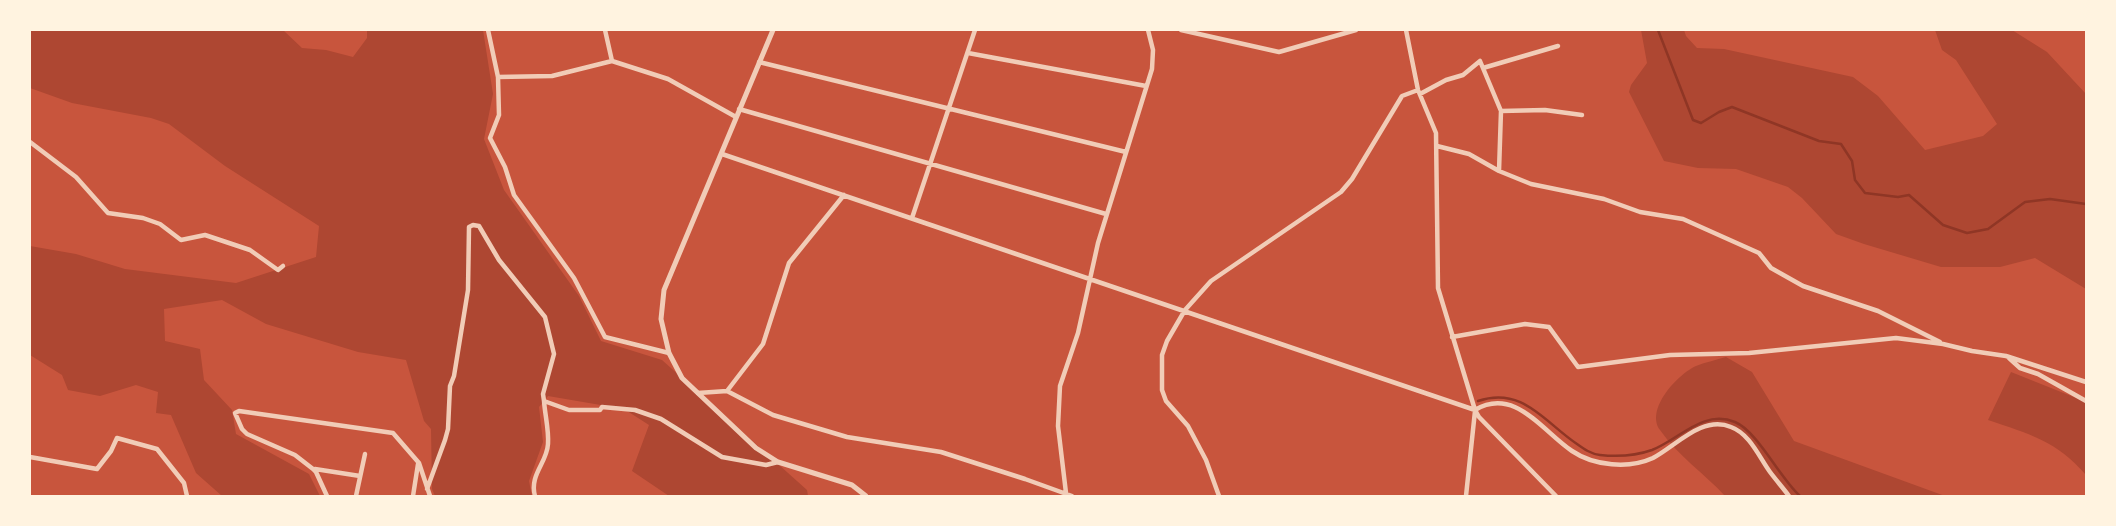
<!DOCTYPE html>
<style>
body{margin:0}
#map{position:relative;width:2116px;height:526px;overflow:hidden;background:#c8553d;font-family:"Exo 2",sans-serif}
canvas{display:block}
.frame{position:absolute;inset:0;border:31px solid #fff3e0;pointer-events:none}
</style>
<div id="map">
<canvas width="2116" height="526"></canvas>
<div class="frame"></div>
</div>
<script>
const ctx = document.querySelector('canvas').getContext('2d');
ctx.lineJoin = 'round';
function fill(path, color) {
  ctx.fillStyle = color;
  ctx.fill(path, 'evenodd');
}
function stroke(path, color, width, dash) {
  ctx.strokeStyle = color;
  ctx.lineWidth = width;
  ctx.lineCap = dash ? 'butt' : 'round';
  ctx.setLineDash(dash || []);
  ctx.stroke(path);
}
fill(new Path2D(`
 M30 30H283L302 48 326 50 353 57 367 38V30H483L493 94 484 139 504 190 579 296 601 341 662 360 807 490 808 496H669L632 471 649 425 624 409 548 396 539 407 543 442 529 481 532 496H435L432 489 431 429 424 421 406 360 358 352 266 324 222 300 164 309 165 341 200 349 204 380 232 410 236 434 309 474 320 496H222L196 473 171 415 156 413 158 392 136 385 100 396 68 390 62 375 30 355V246L76 254 125 269 236 283 316 257 319 226 225 166 169 124 151 118 72 103 30 88Z
 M1641 30H1684L1686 36 1697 48 1724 49 1853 77 1878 96 1925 150 1983 136 1997 124 1956 60 1942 50 1935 30H2012L2047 52 2086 94V289L2035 258 2000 267H1941L1864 244 1836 234 1802 198 1788 187 1736 169 1698 168 1664 161 1629 92 1631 85 1647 63Z
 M1726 357 1752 372 1794 441 1945 496H1725C1705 474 1677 455 1660 430 1645 409 1678 374 1696 366 1706 362 1716 360 1726 357Z
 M2011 372 2086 402V475C2057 441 2029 434 1988 420Z`), '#ae4732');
stroke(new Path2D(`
 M1658 30 1693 120 1701 123 1719 112 1732 107 1819 141 1841 144 1852 161 1855 180 1865 193 1898 197 1909 195 1943 225 1967 233 1988 229 2025 202 2050 199 2086 204
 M1478 401C1523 386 1544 422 1577 444 1584 449 1591 454 1600 455 1619 457 1635 456 1652 450 1680 439 1703 409 1735 422 1757 431 1780 478 1800 496`), '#8f3625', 2.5);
stroke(new Path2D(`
 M488 30 498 77 499 115 490 138 505 167 514 195 574 278 605 337 669 353
 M605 30 612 61
 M1181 30 1279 52 1356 30
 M1406 30 1418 90 1436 133 1438 288 1475 410 1479 417 1556 496
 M968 53 1146 86
 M759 62 1126 152
 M1483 68 1558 46
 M498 77 552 76 612 61 668 79 736 117
 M1420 94 1446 80 1463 75 1480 61 1501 111
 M739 109 1106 214
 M30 142 76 177 108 213 143 218 160 224 181 240 205 235 250 250 278 270 283 266
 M1437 146 1469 154 1499 171 1531 184 1604 199 1640 212 1683 219 1759 253 1771 268 1803 286 1878 311 1940 342
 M722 154 1475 410C1515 386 1543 432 1572 451 1594 466 1629 469 1653 458 1676 446 1702 415 1731 427 1750 434 1759 457 1770 472 1776 480 1783 488 1789 496
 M1499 171 1501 111 1545 110 1582 115
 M912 218 975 30
 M1452 337 1525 324 1549 327 1578 367 1670 355 1749 353 1896 338 1943 344 1972 351 2006 356 2086 382
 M2009 358 2020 368 2038 374 2086 401
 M727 391 763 344 789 263 844 195
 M698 393 727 391 773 415 847 437 941 452 1025 479 1072 496
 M30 457 97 469 111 451 117 438 157 449 184 483 187 496
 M315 469 360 476
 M427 489 445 440 448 429 450 386 454 376 468 290 469 227 473 225 479 226 499 260 545 317 554 354 543 394 544 401
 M1066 493 1058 426 1060 386 1078 333 1098 243 1152 69 1153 50 1148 30
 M327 496 316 472 313 469 295 455 247 434 242 429 235 413 239 411 393 433 419 463 430 496
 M356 496 365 454
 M413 496 418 464
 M535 496C529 475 547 463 548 444 549 430 545 415 544 401L569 410H600L602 407 635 410 661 419 722 457 766 465 778 462
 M1219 496 1206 460 1188 426 1166 401 1162 390V355L1167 341 1185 310 1211 281 1341 192 1352 179 1402 96 1418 90
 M1466 496 1475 411`), '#f1ccb7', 4.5);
stroke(new Path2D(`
 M773 30 664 290 661 319 669 353 682 378 756 448 778 462 852 485 866 496`), '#f1ccb7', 5);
</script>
